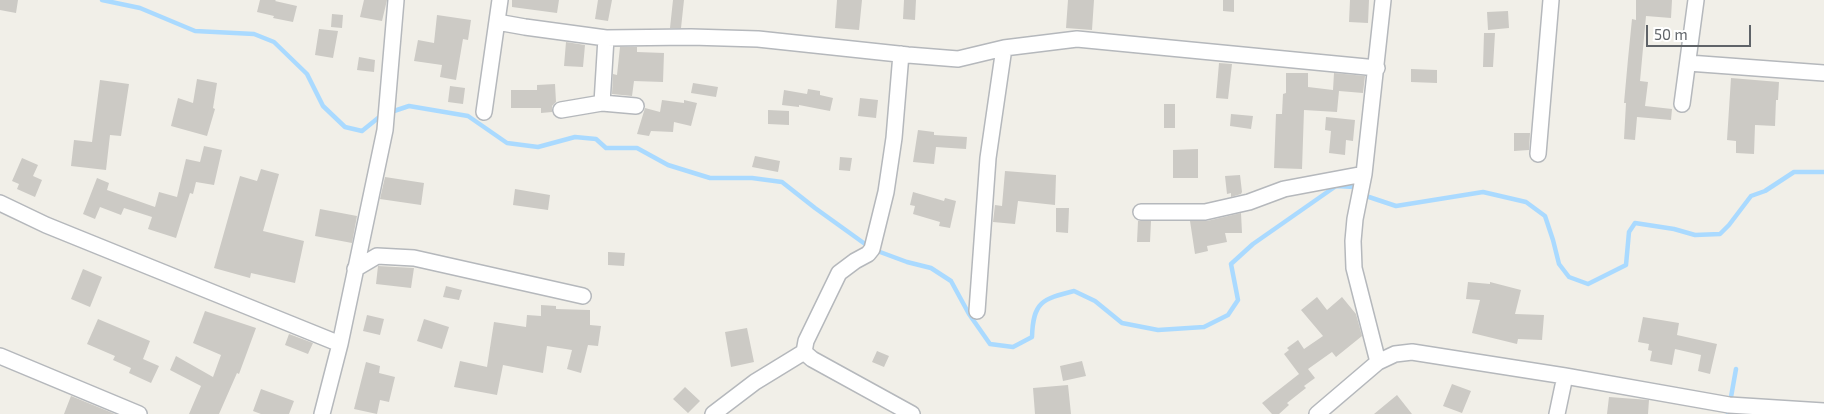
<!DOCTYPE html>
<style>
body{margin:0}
#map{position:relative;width:1824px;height:414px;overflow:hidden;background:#f1efe8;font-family:"Exo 2",sans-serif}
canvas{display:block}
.scale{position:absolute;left:1646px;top:25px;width:105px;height:22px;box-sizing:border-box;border:2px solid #5f6368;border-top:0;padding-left:6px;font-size:15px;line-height:18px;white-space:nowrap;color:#5f6368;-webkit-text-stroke:4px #fff;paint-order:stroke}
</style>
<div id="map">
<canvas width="1824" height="414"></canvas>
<div class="scale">50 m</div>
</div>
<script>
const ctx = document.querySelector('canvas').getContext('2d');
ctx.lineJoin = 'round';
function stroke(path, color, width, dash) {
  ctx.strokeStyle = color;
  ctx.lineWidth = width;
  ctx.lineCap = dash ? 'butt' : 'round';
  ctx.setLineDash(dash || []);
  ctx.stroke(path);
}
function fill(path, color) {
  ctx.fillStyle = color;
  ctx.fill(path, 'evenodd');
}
stroke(new Path2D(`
 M102 0 140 8 195 31 254 34 274 42 307 74 323 106 345 127 362 131 383 114
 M391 112 409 106 468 116 507 143 538 147 575 137 596 139 606 148H637L668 165 710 178H752L782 182 815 208 872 249 907 262 931 268 951 281 969 314 990 344 1013 347 1032 337C1033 302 1042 299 1074 291L1095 301 1122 323 1158 330 1204 327 1228 315 1238 300 1231 264 1253 244 1336 186 1355 187 1357 190
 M1363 195 1396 206 1483 192 1526 202 1545 216 1553 240 1559 264 1569 277 1588 284 1626 265 1629 232 1635 223 1674 229 1695 235 1720 234 1729 225 1751 196 1765 191 1794 172H1824
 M1728 414 1736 369`), '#aadaff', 4.5);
fill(new Path2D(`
 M0 0H18L16 13 0 10Z
 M260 0H276L275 1 297 6 293 22 273 18 274 16 257 12Z
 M364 0H387L382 21 360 17Z
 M512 0H559L557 13 512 7Z
 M598 0H612L608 21 595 19Z
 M673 0H684L681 28H670Z
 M837 0H862L859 30 835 28Z
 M904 0H916L915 20 903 19Z
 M1068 0H1094L1092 30 1066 28Z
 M1223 0H1234V12L1223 11Z
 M1350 0H1369L1368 23 1349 22Z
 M1636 0H1672L1671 18 1646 16 1640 81 1648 82 1645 106 1672 109 1671 120 1637 117 1635 140 1624 139 1626 103H1624L1628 59 1632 19 1636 20Z
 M1508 11 1509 28 1488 30 1487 12Z
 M332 14 343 15 342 28 331 27Z
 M437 15 471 20 468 40 463 39 456 80 440 77 442 65 414 61 418 40 434 43Z
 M319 29 338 31 333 58 315 55Z
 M1484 33H1495L1493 67H1483Z
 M566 42 585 45 583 67 564 66Z
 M620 47H637V52L664 53 663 82 634 81 632 96 612 94 613 74 617 75Z
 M359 57 375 60 374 72 357 70Z
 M1219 63 1232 64 1228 99 1216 98Z
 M1411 69 1437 70V83L1411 82Z
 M1286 73H1308V87L1333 90 1334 73 1365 76 1363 93 1339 91 1337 112 1304 110 1302 169 1274 168 1276 114H1282L1283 94 1286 93Z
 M1731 78 1779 82 1778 100H1776L1775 126 1755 125 1754 154 1736 153V141L1727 140Z
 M197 79 217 83 213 108 215 109 207 136 171 126 178 98 193 103Z
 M100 80 129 84 121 136 110 135 106 170 71 166 74 140 92 142Z
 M693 83 718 87 716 97 691 93Z
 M555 84 556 102 552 106V112L541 113V108H511V90H537V85Z
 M450 86 465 88 463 104 448 102Z
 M808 89 820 91V95L833 98 830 111 799 105V107L782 105 784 90 807 94Z
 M860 98 878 100 876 118 858 116Z
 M662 100 684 103V100L697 103 691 126 674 122 673 132 651 131 649 136 637 134 645 108 660 112Z
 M1164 104H1175V128H1164Z
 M768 110 789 111V125L768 124Z
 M1231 114 1253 116 1251 129 1230 126Z
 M1326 117 1355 120 1353 141 1346 140 1345 155 1329 153 1331 131 1325 130Z
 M918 130 934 132V135L967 137 966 149 936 147 934 164 913 162Z
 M1514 133H1530L1529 150 1514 151Z
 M204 146 222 150 214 185 196 182 193 194 190 193 176 238 148 229 152 217 124 208 121 215 100 207 95 219 83 214 97 178 109 183 107 190 155 207 159 192 177 197 186 159 200 162Z
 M1198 149V178H1173V150Z
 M755 156 780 161 778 172 752 167Z
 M840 157 852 158 850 171 839 170Z
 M22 158 38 165 33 176 42 180 35 197 17 189 19 184 12 181Z
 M261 169 279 174 263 231 304 241 295 283 251 273 250 278 214 268 240 176 257 181Z
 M1005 171 1056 175 1055 205 1018 201 1015 224 993 222 995 205 1002 206Z
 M1240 175 1242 192 1241 194 1231 197V193L1227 194 1225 176Z
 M385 177 424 183 421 205 380 199Z
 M515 189 550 195 548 210 513 205Z
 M913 192 944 201 945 198 956 201 950 228 939 226 940 222 913 214 915 206 910 205Z
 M1056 208H1069L1068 233 1056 232Z
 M320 209 357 216 352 243 315 236Z
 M1241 213 1242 233H1225L1227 242 1207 246 1208 251 1195 254 1190 221H1207Z
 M1138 221H1151L1150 242H1137Z
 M608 252 625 253 624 266 608 265Z
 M378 266 414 268 411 288 376 284Z
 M83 269 102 277 90 307 71 299Z
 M1468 282 1490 284V282L1521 290 1515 314 1544 315 1542 340 1518 339 1517 344 1472 333 1480 300 1466 299Z
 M446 286 462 290 459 300 443 297Z
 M1317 297 1327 310 1342 297 1356 314 1362 336 1336 357 1332 352 1308 369 1315 378 1304 386 1306 388 1287 403 1289 405 1279 414H1272L1262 403 1299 374 1284 354 1289 350 1287 348 1298 340 1304 349 1323 336 1301 310Z
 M541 305 556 306V309L590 310V325L601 326 598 346 588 345 581 373 567 369 572 350 547 346 543 373 503 365 497 395 454 387 460 361 487 367 494 322 526 327 527 315 541 316Z
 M205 311 256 328 239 374 237 373 219 414H189L201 386 170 370 176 356 213 377 221 355 193 343Z
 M367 315 384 319 380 335 363 331Z
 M1643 317 1679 323 1677 335 1717 344 1710 374 1698 371 1701 355 1675 349 1672 365 1650 361 1652 351 1648 350 1649 344 1638 342Z
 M98 319 150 341 143 359 159 366 151 383 129 373 131 368 113 360 115 356 87 344Z
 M424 319 449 327 442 349 417 341Z
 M747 328 754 362 731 367 725 332Z
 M289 334 313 343 308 354 285 345Z
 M877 351 889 356 884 367 872 362Z
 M1082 361 1086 376 1063 381 1060 366Z
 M366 362 380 366 379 373 395 377 389 402 380 400 377 414 354 409Z
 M1452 384 1471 391 1462 413 1443 406Z
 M1068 385 1071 414H1035L1033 388Z
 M685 387 700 401 688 413 673 399Z
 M261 389 294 401 289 414H261L253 411Z
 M1397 395 1412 414H1374Z
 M71 396 115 414H64Z
 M1609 397 1649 400 1648 414H1607Z`), '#cccac5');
const minor = new Path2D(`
 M497 22 525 27 606 38 691 37 758 39 908 55 958 59 1004 48 1077 39 1377 68
 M606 38 602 103 636 106
 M901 54 894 138 886 192 872 249 868 254 855 261 839 273 806 341 804 352 812 359 912 414
 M1688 63 1824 73
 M1682 104 1696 0
 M561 110 602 103
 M484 112 500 0
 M1538 154 1551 0
 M0 203 46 225 340 344 322 414
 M1141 212H1205L1249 202 1284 189 1364 174
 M355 269 377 256 414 258 583 296
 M977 311 988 158 1004 48
 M340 344 385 130 396 0
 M0 356 139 414
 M1378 362 1354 268 1353 241 1355 219 1364 174 1383 0
 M713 414 755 382 804 352
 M1317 414 1378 362 1395 354 1412 352 1565 376 1729 405 1824 411
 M1557 414 1565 376`);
stroke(minor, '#b5b8bc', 18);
stroke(minor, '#fff', 15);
</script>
